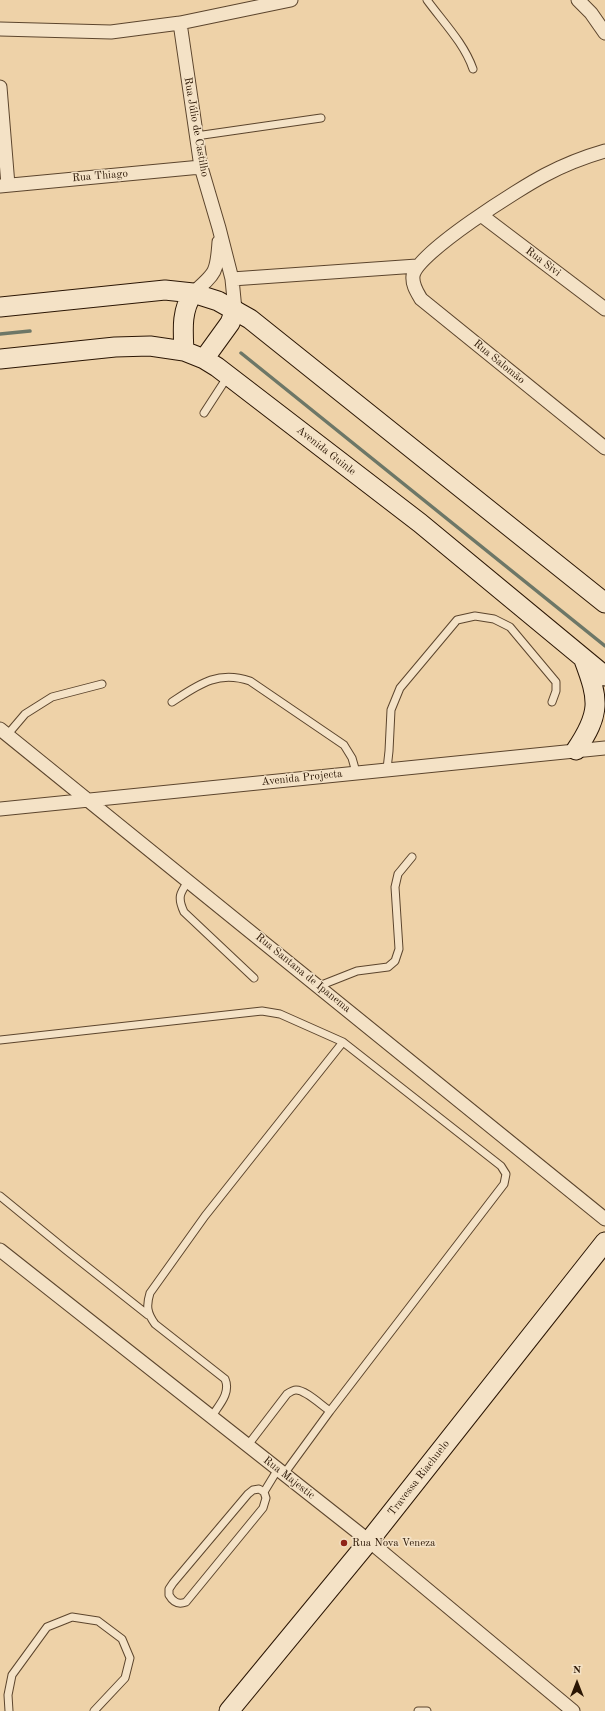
<!DOCTYPE html>
<meta charset="utf-8">
<style>
body{margin:0}
#map{position:relative;width:605px;height:1711px;overflow:hidden;background:#eed2a8;font-family:"Old Standard TT",serif}
canvas{display:block}
.north{position:absolute;left:557px;top:1663px;width:40px;height:40px;-webkit-text-stroke:3px #f4e2c6;paint-order:stroke;rotate:0deg;font-size:11px;font-weight:700;line-height:16px;text-align:center;color:#2b1604}
.north::after{content:'';display:block;margin:auto;width:14px;height:18px;background:#2b1604;clip-path:polygon(50% 0,100% 100%,50% 72%,0 100%)}
</style>
<div id="map">
<canvas width="605" height="1711"></canvas>
<div class="north">N</div>
</div>
<script>
const ctx = document.querySelector('canvas').getContext('2d');
ctx.lineJoin = 'round';
function stroke(path, color, width, dash) {
  ctx.strokeStyle = color;
  ctx.lineWidth = width;
  ctx.lineCap = dash ? 'butt' : 'round';
  ctx.setLineDash(dash || []);
  ctx.stroke(path);
}
function label(font, color, halo, rows, align = 'center') {
  ctx.font = font + ' "Old Standard TT",serif';
  ctx.lineWidth = 3;
  ctx.setLineDash([]);
  ctx.textBaseline = 'middle';
  ctx.strokeStyle = halo;
  ctx.fillStyle = color;
  for (const [text, x, y, turn = 0] of rows) {
    ctx.save();
    ctx.translate(x, y);
    ctx.rotate((+turn || 0) * Math.PI / 180);
    ctx.textAlign = isNaN(turn) ? turn : align;
    if (halo) ctx.strokeText(text, 0, 0);
    ctx.fillText(text, 0, 0);
    ctx.restore();
  }
}
stroke(new Path2D(`
 M0 334 30 331
 M241 353 605 646`), '#6d7767', 3.5);
const lane = new Path2D(`
 M427 0C443 22 464 43 473 69
 M196 136 321 118
 M204 413 228 376
 M172 702C198 685 217 670 250 681L344 745 352 758 356 772
 M8 734 25 714 52 697 102 684
 M387 769 389 751 391 710 400 688 457 620 475 616 494 619 510 627 556 682V691L552 702
 M189 880C180 893 177 897 184 912L254 978
 M319 986 357 971 388 967 395 961 399 949 395 887 398 874 412 857
 M0 1040 262 1011 280 1014 343 1042 501 1166 506 1174 504 1184 330 1411
 M0 1196 66 1250 148 1315
 M212 1416C219 1405 231 1393 225 1379L155 1324C147 1313 146 1306 150 1293L205 1216 343 1042
 M248 1445 287 1394C290 1392 293 1390 296 1390 306 1390 322 1406 330 1411L284 1474
 M259 1489 264 1492 266 1498 263 1508 186 1602C178 1605 173 1602 169 1595V1589L173 1583 248 1494 253 1490Z
 M264 1492 278 1469
 M9 1711 8 1695 12 1675 47 1627 72 1617 98 1621 122 1639 130 1658 125 1678 94 1711
 M418 1711H427`);
const street = new Path2D(`
 M578 0 591 13 605 33
 M180 23 201 167 219 228 232 279 235 310
 M0 29 111 32 180 23 291 0
 M0 87 8 185
 M605 151C584 157 564 165 545 175 522 187 416 253 413 276 412 285 417 292 421 299L605 448
 M0 186 201 167
 M481 215 605 309
 M232 279 417 266
 M193 293C216 273 217 272 219 242
 M0 729 605 1219
 M0 809 605 748
 M0 1250 369 1541 573 1711`);
const secondary = new Path2D(`
 M0 307 165 290 193 293 218 301 250 319 605 603
 M184 351C183 330 181 311 193 293
 M0 359 115 347 150 346 184 351 204 359 217 367 420 523 605 676
 M204 359 230 323 235 310
 M576 750C601 713 599 700 584 660
 M229 1711 369 1541 605 1242`);
stroke(lane, '#5c452d', 9);
stroke(street, '#5c452d', 15);
stroke(secondary, '#2b1604', 21);
stroke(lane, '#f4e2c6', 7);
stroke(street, '#f4e2c6', 13);
stroke(secondary, '#f4e2c6', 19);
for (const [x, y, r, color] of [
 [344,1543,4,"#8f2418"]
]) {
  const dot = new Path2D();
  dot.arc(x, y, r, 0, 2 * Math.PI);
  ctx.fillStyle = color;
  ctx.fill(dot);
  stroke(dot, '#f4e2c6', 1.5);
}
label('11px', '#2b1604', '#f4e2c6', [
 ["Rua Júlio de Castilho",196,127,80],
 ["Rua Thiago",100,176,-5],
 ["Rua Sivi",543,262,37],
 ["Rua Salomão",499,362,39],
 ["Avenida Guinle",326,451,38],
 ["Avenida Projecta",302,778,-6],
 ["Rua Santana de Ipanema",303,973,39],
 ["Rua Majestic",289,1478,38],
 ["Travessa Riachuelo",419,1478,-52]
]);
label('11px', '#2b1604', '#f4e2c6', [
 ["Rua Nova Veneza",352,1543]
], 'left');
</script>
